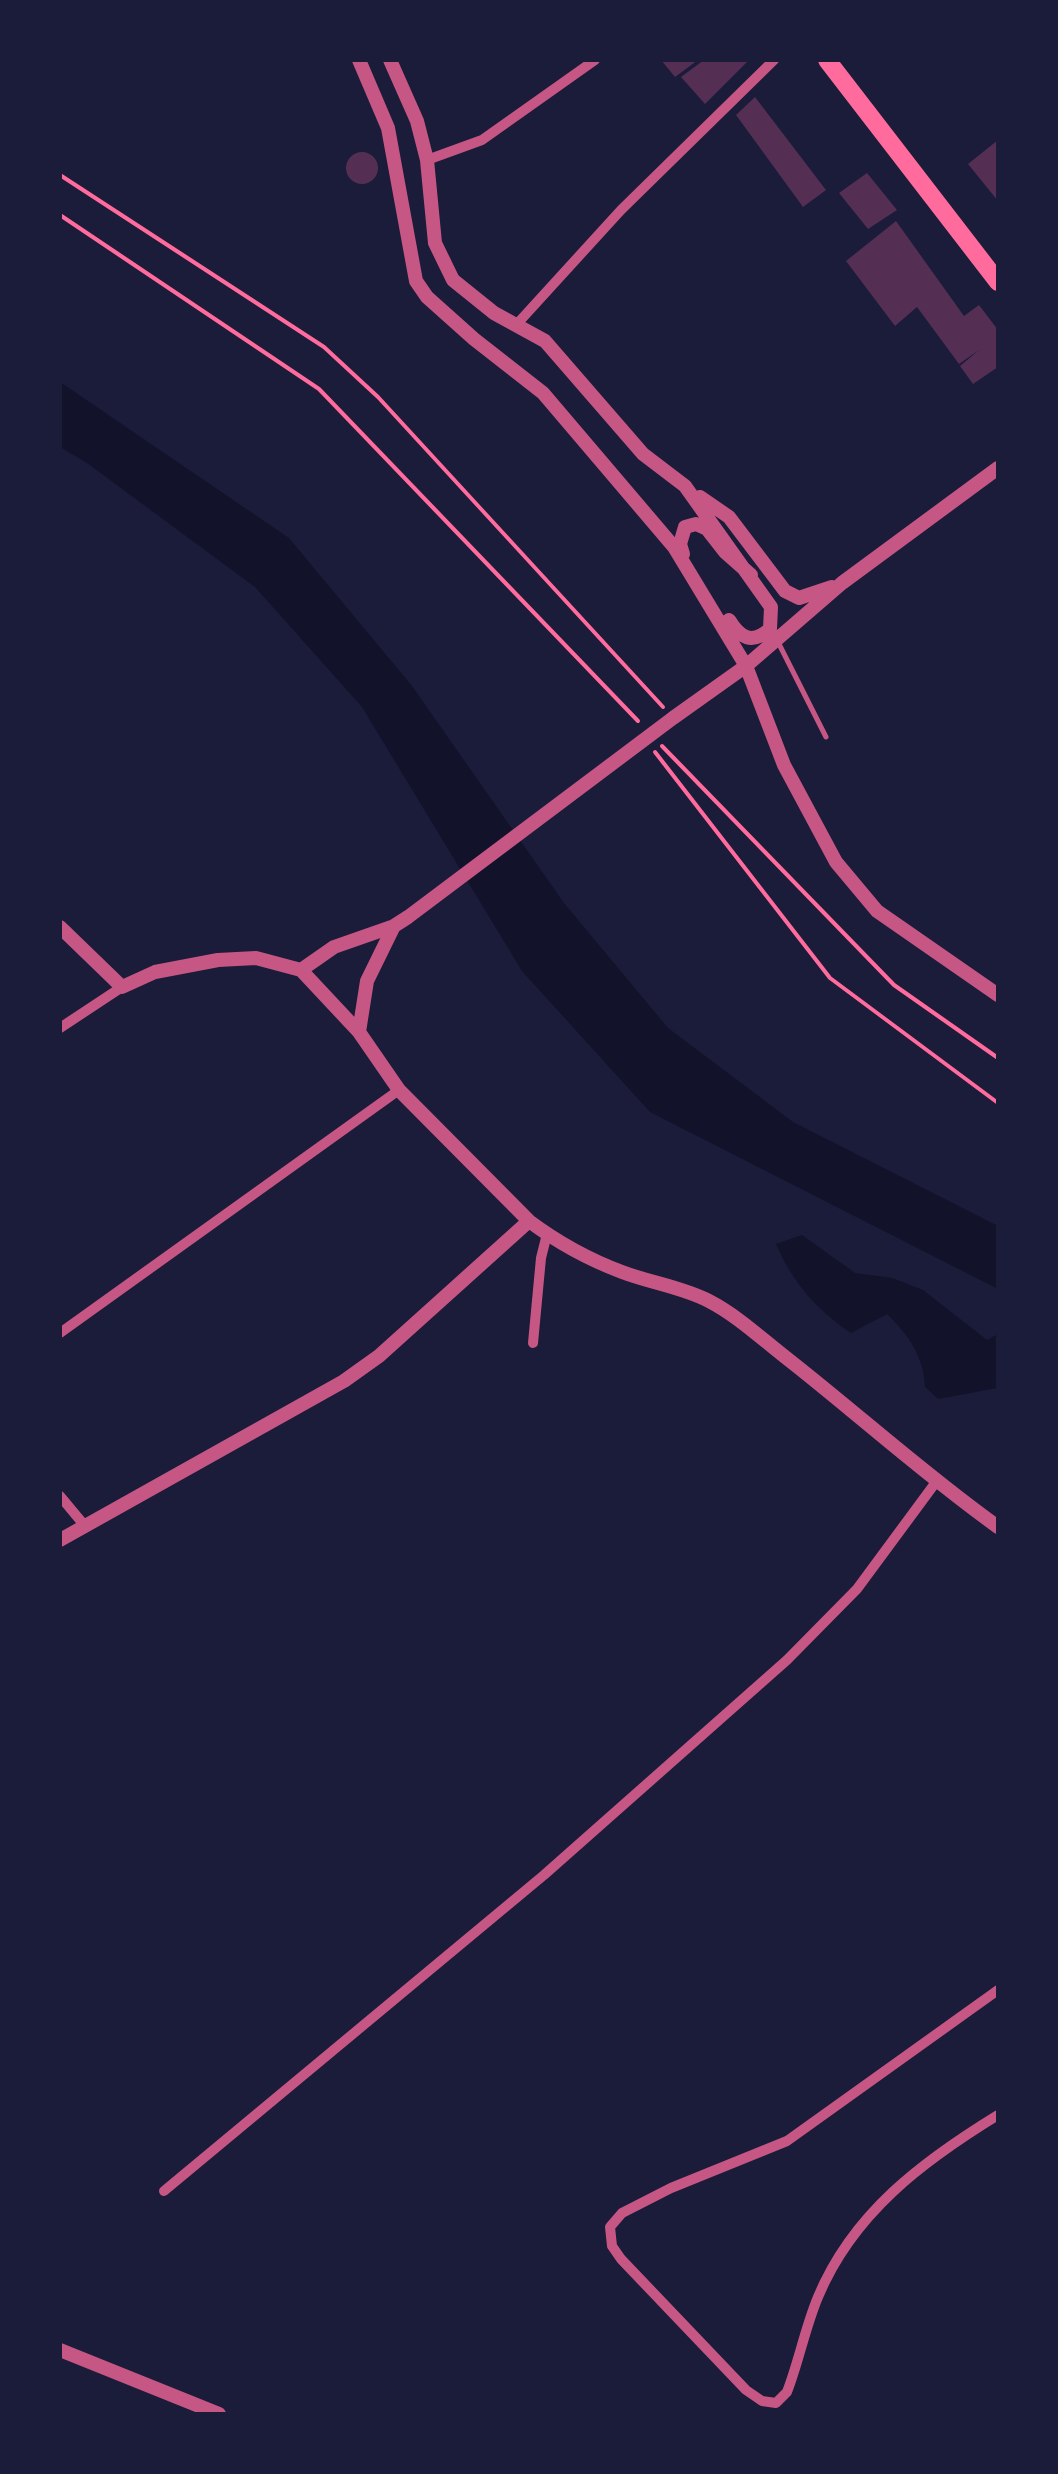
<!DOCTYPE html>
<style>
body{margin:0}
#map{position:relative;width:1058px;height:2474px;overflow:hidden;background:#1b1b3a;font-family:Montserrat,sans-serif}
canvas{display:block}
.frame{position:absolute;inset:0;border:62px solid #1b1b3a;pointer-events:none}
</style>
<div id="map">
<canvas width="1058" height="2474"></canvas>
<div class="frame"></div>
</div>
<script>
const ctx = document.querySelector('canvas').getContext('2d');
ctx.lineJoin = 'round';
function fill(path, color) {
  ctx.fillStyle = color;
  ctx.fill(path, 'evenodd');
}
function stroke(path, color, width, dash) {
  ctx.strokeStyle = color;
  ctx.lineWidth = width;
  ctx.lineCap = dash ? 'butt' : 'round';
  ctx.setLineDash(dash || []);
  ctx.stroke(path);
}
fill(new Path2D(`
 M60 382 289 538 412 686 564 903 668 1028 793 1122 998 1226V1289L650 1112 522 971 362 707 255 587 87 463 60 447Z
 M802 1235 855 1273 892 1278 923 1290 987 1340 998 1334 997 1388 938 1399 925 1387C924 1357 908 1334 887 1314L851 1333C816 1309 793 1283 776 1244Z`), '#12122b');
fill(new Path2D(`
 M661 60H698L675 77Z
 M704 60H749L705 104 681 77Z
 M755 97 826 190 803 207 736 115Z
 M998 140V201L968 164Z
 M346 168a16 16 0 1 1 32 0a16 16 0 1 1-32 0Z
 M867 173 897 210 868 229 839 193Z
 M896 221 964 316 979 305 998 330V367L973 384 960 366 979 350 959 364 917 307 895 326 846 261Z`), '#542f53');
stroke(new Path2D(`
 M60 175 324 347 378 397 663 707
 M60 215 319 389 638 721
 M662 746 894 985 998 1058
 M655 752 830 978 998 1103`), '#ff6b9d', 4);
stroke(new Path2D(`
 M778 642 826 737`), '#c65784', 5);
stroke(new Path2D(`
 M427 160 482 140 595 60
 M517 324 621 210 774 60
 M60 1028 122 987
 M60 1333 399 1090
 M533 1343 541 1258 547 1234
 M60 1496 85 1526
 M998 1990 787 2141 671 2188 622 2213 610 2227 612 2246 621 2259 746 2390 762 2401 776 2403 787 2392C799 2361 805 2328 818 2297 853 2213 923 2161 998 2115
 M164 2191 544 1875 787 1660 857 1589 936 1482`), '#c65784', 10);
stroke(new Path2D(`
 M359 60 388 128 416 281 427 297 474 339 543 393 674 547 746 666 784 765 836 862 877 911 998 995
 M390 60 417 121 427 160 435 243 453 280 494 313 545 341 643 454 685 486 771 607 770 629C752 645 740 638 729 620
 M700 497 729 517 785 591 799 598 832 587
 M683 554 680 544 685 527 696 524 707 529 725 552 751 575
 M60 927 122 987 155 972 218 960 256 958 301 970 359 1032 399 1090 529 1221C557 1242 590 1260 622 1272 651 1283 682 1287 709 1301 738 1316 763 1340 789 1360 859 1415 925 1475 998 1527
 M301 970 334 947 394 926 408 917 673 718 746 666 842 583 998 468
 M359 1032 367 981 394 926
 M60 1540 344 1381 379 1356 529 1221
 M60 2350 219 2414`), '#c65784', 14);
stroke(new Path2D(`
 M827 60 998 282`), '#ff6b9d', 18);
</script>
